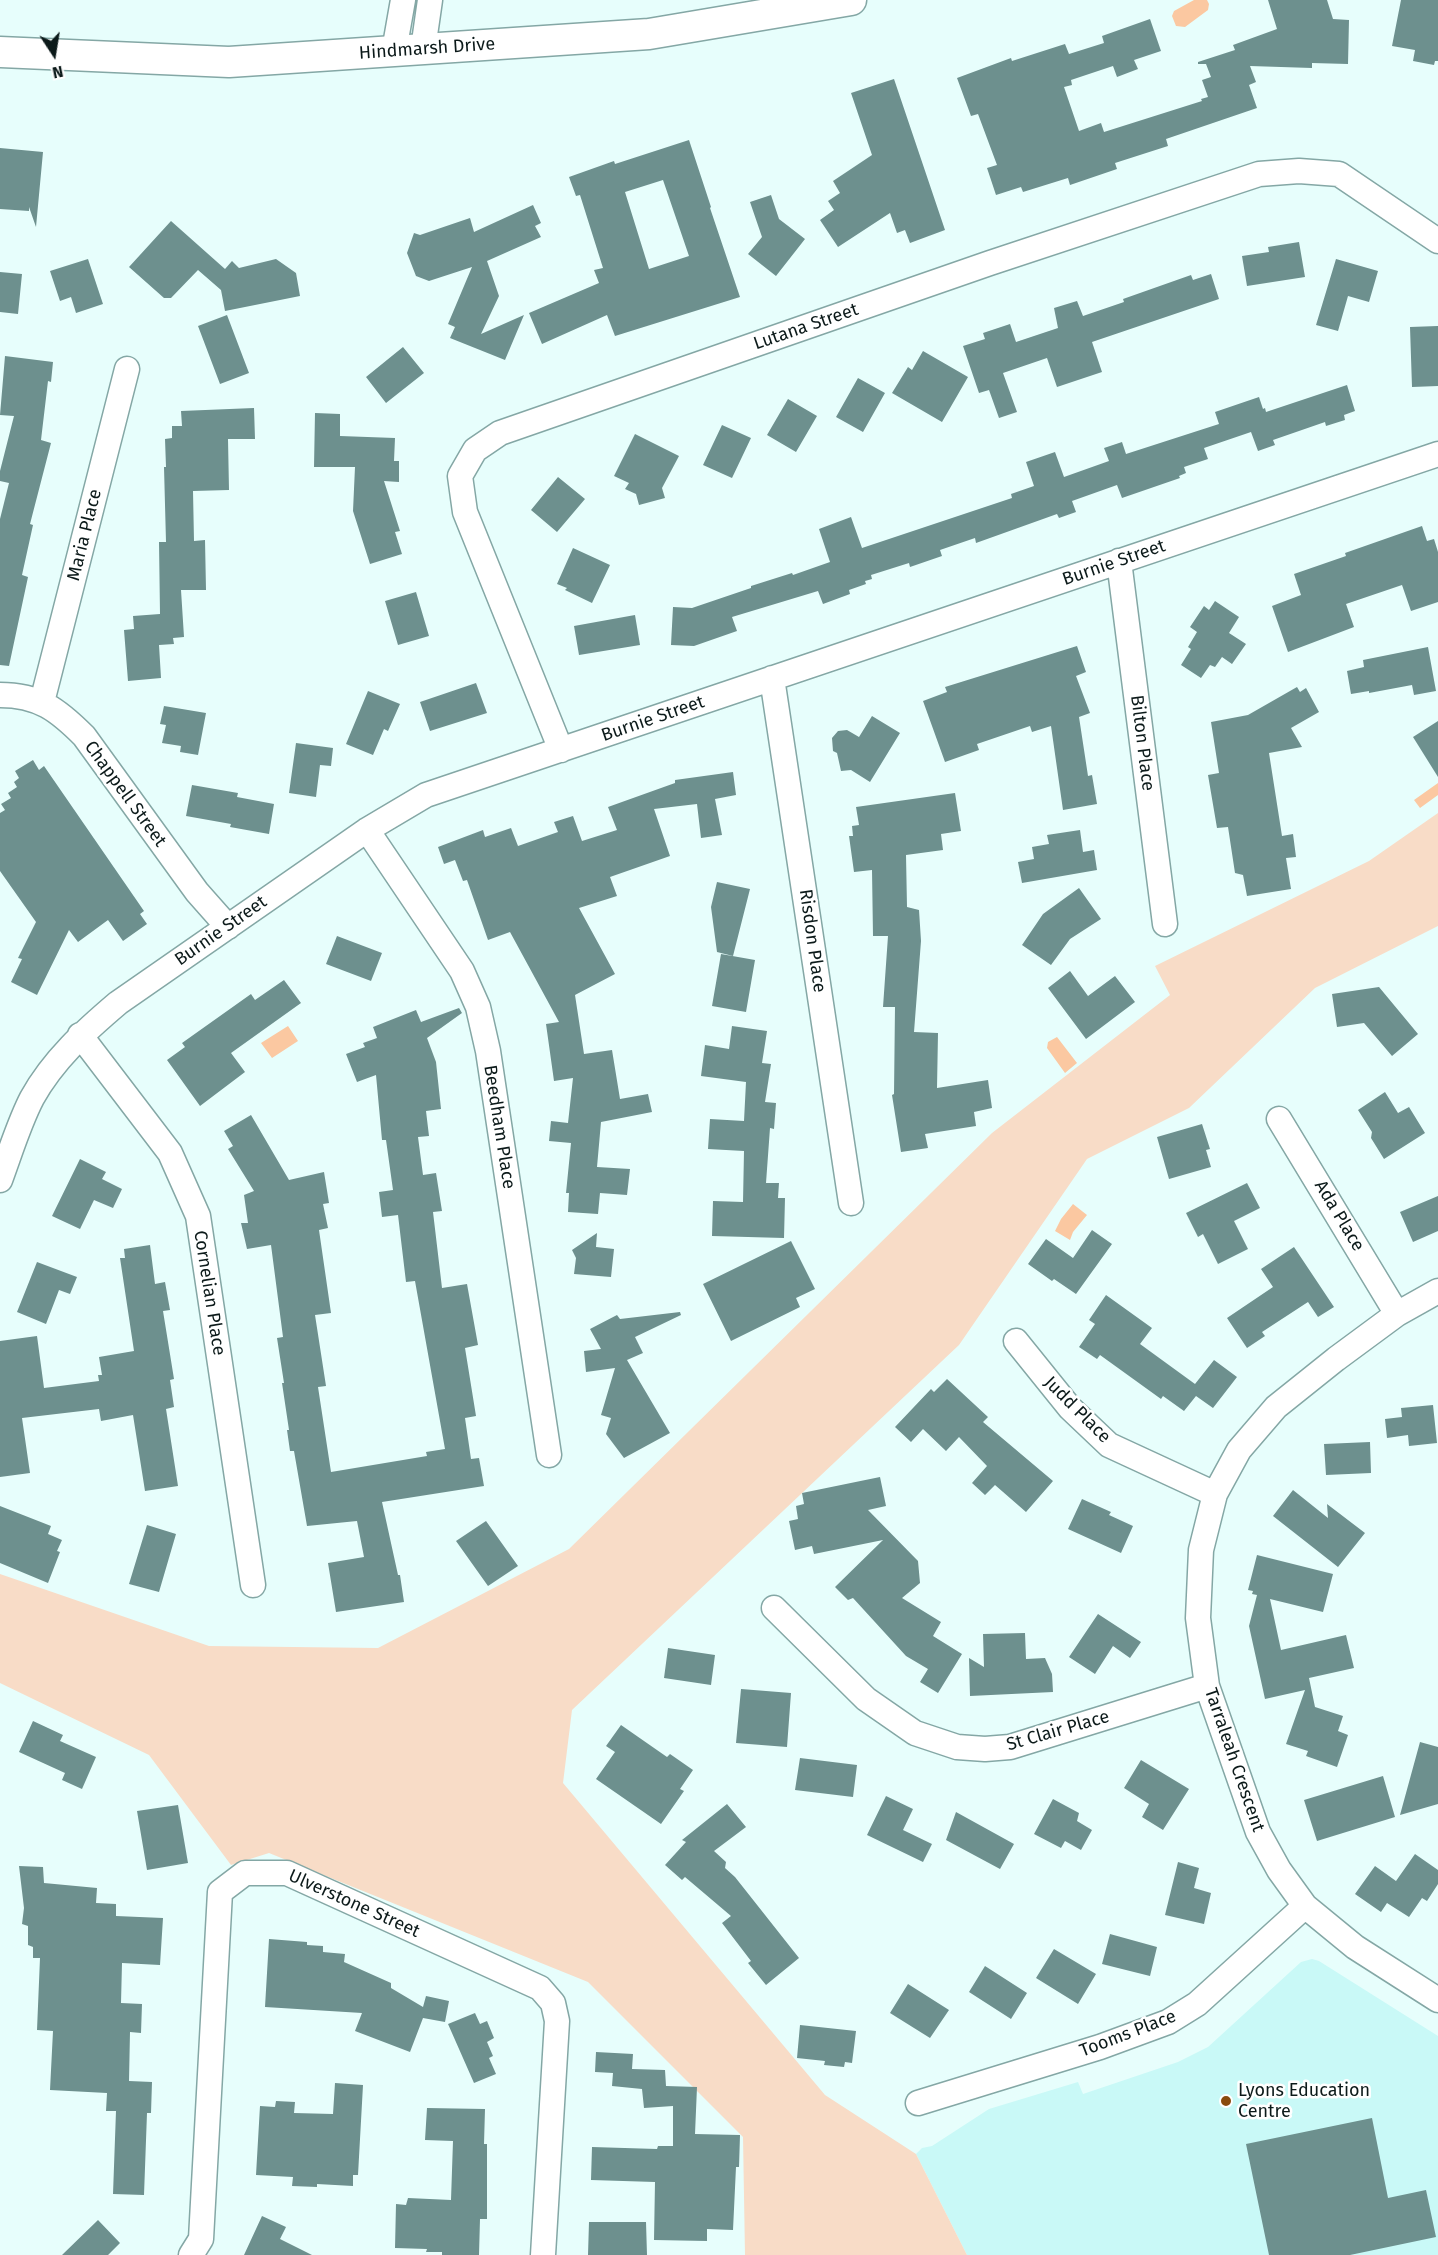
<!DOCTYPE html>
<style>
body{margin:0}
#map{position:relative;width:1438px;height:2255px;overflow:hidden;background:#e7fefc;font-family:"Fira Sans",sans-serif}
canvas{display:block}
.north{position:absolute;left:24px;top:24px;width:60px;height:60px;-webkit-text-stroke:4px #fff;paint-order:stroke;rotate:168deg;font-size:16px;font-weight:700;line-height:24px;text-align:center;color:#0c1a1a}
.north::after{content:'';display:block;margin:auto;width:21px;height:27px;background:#0c1a1a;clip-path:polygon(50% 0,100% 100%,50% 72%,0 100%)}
</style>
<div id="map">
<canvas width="1438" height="2255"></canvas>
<div class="north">N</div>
</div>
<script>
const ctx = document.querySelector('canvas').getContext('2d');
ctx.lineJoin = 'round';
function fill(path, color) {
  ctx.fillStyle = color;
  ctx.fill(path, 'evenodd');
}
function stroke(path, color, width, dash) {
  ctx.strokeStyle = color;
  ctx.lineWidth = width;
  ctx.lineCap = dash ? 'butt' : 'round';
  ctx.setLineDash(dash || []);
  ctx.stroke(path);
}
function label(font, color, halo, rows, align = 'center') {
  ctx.font = font + ' "Fira Sans",sans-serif';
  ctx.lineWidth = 5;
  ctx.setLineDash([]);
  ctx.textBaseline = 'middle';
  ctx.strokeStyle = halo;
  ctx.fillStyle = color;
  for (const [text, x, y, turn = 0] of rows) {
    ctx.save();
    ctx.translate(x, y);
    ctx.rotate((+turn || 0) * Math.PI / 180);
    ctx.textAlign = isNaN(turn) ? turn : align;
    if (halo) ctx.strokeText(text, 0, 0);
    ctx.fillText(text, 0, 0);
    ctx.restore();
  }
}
fill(new Path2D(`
 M1312 1959 1319 1961 1438 2036V2255H967L916 2154 922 2148 932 2146 989 2109 1078 2082 1083 2094 1178 2062 1208 2047 1301 1962Z`), '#c9f9f7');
fill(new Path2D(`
 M1438 813V926L1315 988 1189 1108 1087 1159 959 1345 572 1710 563 1783 825 2095 916 2154 967 2255H745L743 2137 588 1982 269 1853 231 1865 149 1755 0 1683V1574L209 1646 378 1648 569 1549 992 1133 1170 995 1155 966 1369 861Z`), '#f8dcc7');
fill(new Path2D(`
 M1194 0H1207L1209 4 1208 10 1185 27 1176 26 1172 16 1174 11Z
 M1438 783V795L1420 808 1414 800Z
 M288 1026 298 1041 272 1058 261 1043Z
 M1057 1037 1077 1063 1065 1073 1047 1048 1048 1042Z
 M1073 1204 1087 1215 1073 1232 1070 1240 1055 1231 1061 1219Z`), '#fbc8a1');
fill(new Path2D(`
 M1268 0H1327L1333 19 1349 20 1348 64 1312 63V68L1250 66 1256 82 1249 85 1257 108 1166 139 1168 146 1115 163 1117 169 1070 185 1068 178 1023 192 1021 187 996 195 987 168 997 165 978 114 971 116 957 78 1011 58 1012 61 1065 44 1069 54 1104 43 1102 36 1150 19 1161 51 1134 60 1138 69 1117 77 1113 66 1071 80 1072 85 1064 87 1079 131 1101 123 1104 132 1202 101 1201 99 1208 97 1202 80 1211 77 1206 64H1198V62L1235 50 1233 45 1277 29Z
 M1401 0H1438V61H1435L1434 65 1413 61 1415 50 1392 46Z
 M894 79 945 230 910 243 905 230 897 233 890 213 838 247 820 220 834 210 828 201 840 193 833 181 872 155 851 93Z
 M689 140 711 207 710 208 740 297 615 336 607 315 542 344 529 313 599 283 594 270 603 268 580 195 576 196 569 177 614 161 615 164ZM663 180 689 256 649 269 625 192Z
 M0 148 43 152 36 227 29 207V211L0 209Z
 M771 195 779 219 805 239 776 276 748 254 762 237 750 202Z
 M533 205 541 223 535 226 541 237 487 261 499 296 481 334 524 315 505 360 450 338 455 327 448 324 472 267 429 281 416 276 407 253 414 233 420 235 470 218 474 232Z
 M171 221 225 269 232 261 239 268 276 259 296 273 300 296 225 311 221 290 198 270 171 298H164L129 267Z
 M1299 242 1305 277 1247 286 1242 256 1269 252 1268 247Z
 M88 259 103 304 76 313 71 297 60 301 50 271Z
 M1336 259 1378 271 1369 302 1348 296 1338 331 1316 325Z
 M0 272 22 274 18 314 0 312Z
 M1211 274 1219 299 1092 342 1102 372 1057 387 1047 358 1003 373 1017 412 999 418 989 390 979 393 963 346 985 339 983 333 1010 324 1016 342 1058 328 1054 308 1077 301 1083 316 1124 302 1123 299 1191 275 1193 280Z
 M227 315 249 373 220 384 198 326Z
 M1438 326V386L1412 387 1410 327Z
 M403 347 424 373 386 403 366 377Z
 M923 351 968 377 942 422 892 393 908 367 912 370Z
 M5 356 53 362 51 382 48 381 41 440 51 443 30 524 33 525 22 575 28 577 9 666 0 665V519L9 483 0 481V471L14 416 0 415Z
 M858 378 885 393 863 432 836 417Z
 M1347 385 1355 411 1344 415 1345 420 1326 426 1325 422 1273 440 1275 445 1258 451 1251 432 1204 448 1208 459 1184 467 1186 473 1179 476 1180 478 1122 498 1117 485 1072 501 1076 512 1059 518 1057 514 976 543 975 538 940 550 942 556 910 567 909 563 871 575 872 579 865 581 866 584 849 590 850 594 823 604 818 591 732 617 737 631 694 646 671 645 673 607 692 608 751 588V586L792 573 793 575 830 562 819 529 851 517 862 548 1012 498 1011 494 1034 486 1026 462 1055 452 1064 477 1109 461 1104 448 1122 442 1126 454 1219 424 1215 412 1259 397 1263 409 1265 408 1266 412Z
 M788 399 817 416 796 452 767 435Z
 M254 408 255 439H228L229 490 193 491 194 541 205 540 206 590H181L184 637 173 638 174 644 159 645 161 678 128 681 124 630 134 629 133 616 160 614 159 542H166L164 467H166L165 439 172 438V426H182L181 411Z
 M315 413 340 414V436L395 438 394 461H399V482L384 481 400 531 395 532 402 554 370 564 353 511 355 467H314Z
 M722 425 751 438 732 478 703 465Z
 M635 434 679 456 662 488 665 498 639 505 636 494 625 489 629 483 614 476Z
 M558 477 585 499 557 532 531 510Z
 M1422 526 1427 541 1434 539 1438 552V602L1411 611 1402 585 1346 604 1354 627 1288 652 1272 606 1301 595 1294 574 1346 556 1345 553Z
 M573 548 610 565 592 603 565 590 567 588 557 584Z
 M416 592 429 636 398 645 385 601Z
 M1215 601 1239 617 1229 633 1246 644 1232 664 1222 657 1215 667 1210 665 1201 678 1181 665 1191 649 1188 647 1197 632 1190 627 1204 606 1209 610Z
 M635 615 640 645 579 655 574 626Z
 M1077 646 1086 672 1076 676 1090 713 1079 717 1088 776 1092 775 1097 804 1063 810 1051 726 1032 732 1030 726 977 744 979 750 945 762 923 701 947 692 945 687Z
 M1428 647 1436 691 1414 695 1412 685 1369 693V691L1351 694 1347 671 1364 667 1363 660Z
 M476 683 487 713 430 731 420 702Z
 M1297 687 1300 692 1306 688 1319 712 1291 728 1302 747 1269 753 1282 836 1293 834 1296 857 1286 858 1291 889 1247 896 1243 875 1235 873 1228 827 1217 828 1208 775 1219 773 1211 722 1248 715Z
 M368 691 400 704 388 731 384 729 373 755 346 744Z
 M164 706 206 713 198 755 180 752 181 746 162 743 166 725 160 724Z
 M872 716 900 733 870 782 851 770 841 771 837 753 833 751 832 738 838 731 847 730 859 737Z
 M1438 721V777L1413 737Z
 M296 743 333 748 331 766 320 765 316 797 289 793Z
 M33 760 39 770 44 766 144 911 140 914 147 924 123 941 108 920 78 942 69 930 37 995 11 982 22 959 18 958 36 922 0 871V813L5 810 1 804 11 798 8 793 17 787 14 782 19 778 15 771Z
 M733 772 736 795 715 799 722 835 701 838 697 804 654 809 670 856 610 877 617 896 579 908 615 974 575 995 584 1054 612 1050 620 1099 648 1094 652 1112 601 1122 597 1167 630 1169 627 1195 600 1193 598 1214 568 1212 569 1193H566L571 1143 549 1141 551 1121 568 1123 573 1078 554 1081 546 1024 559 1022 510 932 488 940 467 880 463 881 455 860 444 864 438 847 483 830 485 837 511 828 518 846 558 832 554 822 573 816 582 841 617 830 608 807 675 783V780Z
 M192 785 238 793 237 797 274 804 269 834 230 827 231 824 186 816Z
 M955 793 961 831 941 834 943 850 906 855 907 907 919 910 921 941 914 1032 938 1033 937 1088 988 1080 992 1108 974 1112 976 1126 925 1134 928 1148 901 1152 892 1095 894 1094 895 1007H883L888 936H873L872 870 854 872 849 836H853L852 826 859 825 856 807Z
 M1080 830 1083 852 1094 850 1097 870 1022 883 1018 862 1034 859 1032 847 1049 844 1047 835Z
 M717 882 750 889 733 956 717 952 711 907Z
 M1079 888 1101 919 1070 939 1051 965 1022 945 1043 914Z
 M337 936 382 953 371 981 326 964Z
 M721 954 755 960 746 1012 712 1006Z
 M1070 971 1088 996 1115 976 1135 1002 1086 1039 1048 988Z
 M284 980 301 1003 231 1053 245 1072 200 1106 167 1060 185 1047 182 1043 251 994 255 1000Z
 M1379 987 1418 1034 1392 1056 1364 1023 1337 1027 1332 994Z
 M459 1008 462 1013 427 1038 436 1062 441 1109 426 1111 429 1136 418 1137 423 1175 436 1173 442 1211 433 1212 442 1288 467 1284 478 1345 465 1348 476 1416 465 1418 471 1459 479 1458 484 1486 382 1502 398 1575H400L404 1602 336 1612 328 1563 364 1557 357 1521 307 1526 294 1451H290L287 1430H289L282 1383H284L277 1338 283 1337 271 1245 247 1249 241 1223H248L244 1195 254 1191 228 1149 233 1146 224 1131 251 1115 289 1180 324 1172 329 1203 323 1204 328 1228 319 1230 331 1313 315 1315 326 1386 318 1387 331 1472 427 1456 426 1452 445 1449 415 1281 406 1282 398 1215 382 1217 379 1192 393 1190 386 1140H382L376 1075 357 1082 346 1054 365 1047 363 1043 377 1038 373 1027 416 1010 421 1022Z
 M732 1026 767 1031 762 1063 771 1064 765 1102 776 1103 774 1129 770 1128 766 1183H779L778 1198H785L784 1238 712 1236 713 1201 743 1202 744 1151 708 1149 710 1119 744 1121 746 1082 701 1076 705 1045 729 1049Z
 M1385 1092 1398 1113 1409 1107 1425 1133 1384 1159 1371 1138 1372 1132 1358 1110Z
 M1202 1124 1210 1149 1206 1150 1211 1167 1169 1179 1157 1137Z
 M80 1159 106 1172 102 1179 122 1189 113 1208 94 1200 80 1229 52 1216Z
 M1247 1183 1260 1208 1234 1221 1248 1249 1218 1264 1203 1234 1198 1237 1186 1213Z
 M1438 1196V1231L1413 1242 1400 1212Z
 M1092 1230 1112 1244 1076 1294 1054 1279 1052 1281 1028 1264 1046 1239 1073 1258Z
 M597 1233 596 1247 614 1249 611 1277 574 1274 576 1258 572 1250Z
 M791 1241 815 1289 796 1298 800 1307 731 1341 703 1284Z
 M150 1245 155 1284 165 1282 170 1310 163 1311 174 1379 170 1380 174 1407 166 1409 178 1486 145 1491 133 1415 101 1421 99 1409 22 1418 30 1473 0 1477V1341L37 1336 44 1388 99 1381 98 1375H102L99 1357 134 1351 120 1258H125L124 1249Z
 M1294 1247 1334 1307 1318 1317 1308 1302 1262 1332 1265 1336 1247 1348 1227 1318 1273 1287 1261 1269Z
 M37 1262 77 1277 70 1294 59 1290 46 1324 17 1312Z
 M1106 1295 1152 1328 1140 1344 1195 1384 1214 1360 1237 1377 1213 1408 1196 1396 1184 1411 1163 1396 1161 1399 1100 1355 1097 1359 1079 1347 1095 1324 1089 1320Z
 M680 1312 681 1315 635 1337 643 1353 627 1360 670 1433 624 1458 606 1434 611 1418 601 1415 615 1368 586 1372 584 1351 601 1349 590 1329 617 1315 620 1319Z
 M947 1379 988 1417 983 1422 1053 1481 1026 1512 995 1485 985 1495 972 1483 987 1466 959 1437 946 1451 923 1429 911 1442 895 1427 931 1389 934 1392Z
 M1433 1405 1437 1443 1409 1446 1408 1435 1387 1438 1385 1419 1402 1417 1401 1408Z
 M1370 1442 1371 1473 1326 1475 1324 1444Z
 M880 1477 886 1506 868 1510 918 1561 920 1583 902 1598 941 1622 933 1636 962 1654 938 1693 920 1682 928 1669 906 1656 853 1598 848 1600 835 1587 883 1540 814 1554 812 1546 795 1550 789 1521 798 1519 796 1506 804 1504 802 1493Z
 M1293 1490 1328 1518 1327 1504 1365 1533 1338 1567 1273 1516Z
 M1082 1499 1111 1512 1109 1515 1133 1526 1121 1553 1068 1529Z
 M0 1506 51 1526 48 1534 62 1540 57 1551 60 1552 48 1583 0 1563Z
 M486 1521 518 1566 488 1586 456 1541Z
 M147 1525 176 1534 159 1592 129 1584Z
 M1257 1555 1333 1574 1323 1612 1270 1599 1281 1650 1346 1635 1354 1668 1309 1678 1315 1707 1343 1716 1338 1731 1348 1735 1337 1767 1306 1756 1308 1751 1286 1744 1305 1690 1265 1699 1249 1626 1257 1595 1252 1594 1253 1591 1248 1590Z
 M1098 1614 1141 1642 1130 1658 1113 1646 1095 1674 1069 1657Z
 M1025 1633 1026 1659 1045 1658 1052 1674 1053 1692 970 1696 969 1658 984 1667 983 1634Z
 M668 1648 715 1655 711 1685 664 1678Z
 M741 1689 791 1693 787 1747 736 1743Z
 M33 1721 63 1735 60 1741 96 1757 82 1789 62 1780 65 1773 19 1752Z
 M621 1725 667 1757 670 1754 693 1770 680 1789 684 1791 661 1824 596 1779 615 1752 606 1746Z
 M1420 1742 1438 1747V1804L1400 1815Z
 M800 1758 857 1765 853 1797 795 1790Z
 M1141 1760 1189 1789 1163 1830 1142 1817 1149 1804 1124 1788Z
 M1383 1776 1395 1817 1317 1841 1304 1800Z
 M886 1796 913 1809 903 1830 932 1844 923 1862 867 1835Z
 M1053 1799 1079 1813 1077 1821 1092 1830 1081 1850 1065 1841 1061 1848 1034 1834Z
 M727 1804 746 1827 714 1851 726 1862 725 1868 735 1877 799 1958 766 1985 748 1963 751 1961 722 1923 731 1916 685 1877 682 1880 665 1865 686 1842 682 1840Z
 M178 1805 188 1863 147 1870 137 1811Z
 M956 1812 1014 1844 1000 1869 946 1840Z
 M1415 1854 1438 1870V1884L1427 1901 1422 1898 1409 1917 1387 1903 1381 1912 1355 1894 1375 1866 1396 1881Z
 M1178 1862 1199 1868 1194 1888 1211 1893 1204 1924 1165 1915Z
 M19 1866 43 1867 44 1883 97 1888 96 1903 116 1904V1916L163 1918 160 1965 122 1963 121 2003 142 2004 141 2033 130 2032 129 2081 152 2082 151 2113H147L144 2195 113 2194 116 2111H106L107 2093 50 2090 53 2031 37 2030 40 1958H33V1947L28 1945V1926L22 1924 24 1908Z
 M1110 1934 1157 1947 1150 1976 1102 1964Z
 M269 1939 307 1942V1945L323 1946V1952L345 1954 344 1962 391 1983V1988L423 2007 426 1996 449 2001 445 2022 423 2018 410 2052 355 2031 362 2013 265 2007Z
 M1054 1949 1096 1974 1078 2004 1036 1978Z
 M985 1966 1027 1993 1011 2019 969 1992Z
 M908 1984 949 2010 930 2038 890 2013Z
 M475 2013 480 2024 487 2021 494 2038 487 2042 493 2056 489 2058 496 2074 474 2083 448 2024Z
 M800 2025 856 2031 852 2063 845 2062 844 2067 824 2065 825 2061 797 2058Z
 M596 2052 633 2054 632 2069 665 2070 666 2086 697 2087 695 2134 740 2135 739 2167H736L733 2230 707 2229V2241L654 2240 655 2182 591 2180 592 2147 657 2149 658 2146H673V2106L644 2108 642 2089 612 2086 613 2073 595 2072Z
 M335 2083 363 2085 358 2175H353V2186L317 2184V2187L292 2186 293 2177 256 2175 260 2106 275 2107 276 2101 295 2102 294 2113 333 2114Z
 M427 2108 485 2109 484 2144H487V2219H480L479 2255H442V2252H426L427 2249 395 2248 396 2204 406 2205 408 2198 451 2200 453 2141 425 2140Z
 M1372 2118 1388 2198 1426 2190 1436 2237 1350 2255H1269L1246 2144Z
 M262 2216 286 2227 280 2239 312 2255H244Z
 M98 2220 120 2243 108 2255H62Z
 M589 2222H646L647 2255H588Z`), '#6d908e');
const minor = new Path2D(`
 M423 49 430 0
 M394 51 403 0
 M1119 561 1165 924
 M772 678 851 1203
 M0 695C39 695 58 710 84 736L197 892 228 927
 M42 702 127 369
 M561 750 465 512 460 476 475 450 500 433 990 263 1259 174 1299 171 1339 174 1438 241
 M367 830 462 971 478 1007 488 1051 549 1455
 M80 1035 170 1153 198 1216 253 1585
 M1279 1119 1397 1314
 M0 1180C10 1153 19 1123 32 1098 53 1060 85 1031 118 1003L367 830 426 795 1438 454
 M1438 1291 1397 1314 1336 1359 1276 1407 1239 1450 1215 1494 1201 1550 1198 1618 1207 1686 1258 1832 1279 1870 1305 1906 1355 1947 1438 2000
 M1016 1341 1070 1408 1109 1445 1215 1494
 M774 1608 866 1699 915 1733 957 1747 985 1749 1010 1747 1207 1686
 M918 2103 1100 2047 1168 2022 1197 2004 1305 1906
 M191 2255 201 2239 220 1892 245 1873H287L540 1988 553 2003 557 2021 543 2255`);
const major = new Path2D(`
 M0 52 229 62 649 34 851 0`);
stroke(minor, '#84a7a5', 27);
stroke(major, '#84a7a5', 33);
stroke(minor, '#fff', 24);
stroke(major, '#fff', 30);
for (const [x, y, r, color] of [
 [1226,2101,6,"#894b0e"]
]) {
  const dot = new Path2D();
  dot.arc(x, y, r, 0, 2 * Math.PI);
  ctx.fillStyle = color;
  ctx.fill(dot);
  stroke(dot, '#fff', 2);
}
label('18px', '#0c1a1a', '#fff', [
 ["Hindmarsh Drive",427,49,-4],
 ["Lutana Street",806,327,-19],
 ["Maria Place",85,535,-76],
 ["Burnie Street",1114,563,-19],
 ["Burnie Street",653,719,-19],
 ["Bilton Place",1142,743,83],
 ["Chappell Street",125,794,54],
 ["Burnie Street",221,931,-35],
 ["Risdon Place",812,941,82],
 ["Beedham Place",499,1127,81],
 ["Ada Place",1339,1216,59],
 ["Cornelian Place",209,1293,81],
 ["Judd Place",1077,1410,45],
 ["St Clair Place",1058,1731,-16],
 ["Tarraleah Crescent",1234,1760,71],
 ["Ulverstone Street",354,1904,24],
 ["Tooms Place",1128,2034,-21]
]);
label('18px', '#0c1a1a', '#fff', [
 ["Lyons Education",1238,2091],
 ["Centre",1238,2112]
], 'left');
</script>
